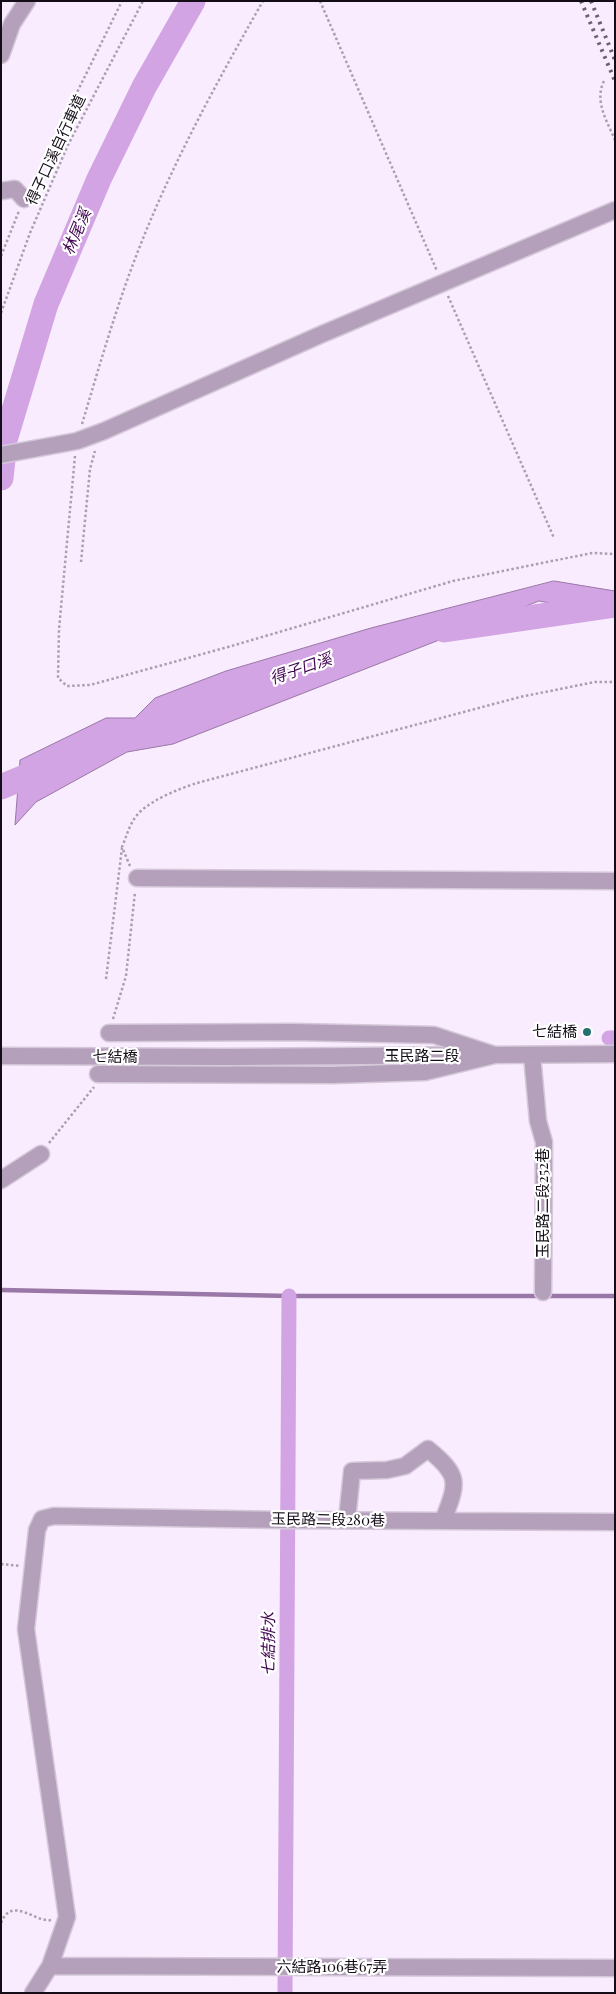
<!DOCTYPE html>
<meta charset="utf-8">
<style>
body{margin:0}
#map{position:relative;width:616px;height:1994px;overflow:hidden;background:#f9ecfe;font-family:"Playfair Display",serif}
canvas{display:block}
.frame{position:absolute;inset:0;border:2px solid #140d17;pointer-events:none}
</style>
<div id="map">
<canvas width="616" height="1994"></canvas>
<div class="frame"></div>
</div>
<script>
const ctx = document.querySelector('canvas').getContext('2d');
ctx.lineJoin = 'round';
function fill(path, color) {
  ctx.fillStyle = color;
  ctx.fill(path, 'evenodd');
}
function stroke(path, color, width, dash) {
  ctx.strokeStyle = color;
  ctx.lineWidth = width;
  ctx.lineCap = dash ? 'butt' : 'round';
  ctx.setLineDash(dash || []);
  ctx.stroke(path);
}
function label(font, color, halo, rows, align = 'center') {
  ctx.font = font + ' "Playfair Display","Noto Sans TC",serif';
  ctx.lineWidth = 4.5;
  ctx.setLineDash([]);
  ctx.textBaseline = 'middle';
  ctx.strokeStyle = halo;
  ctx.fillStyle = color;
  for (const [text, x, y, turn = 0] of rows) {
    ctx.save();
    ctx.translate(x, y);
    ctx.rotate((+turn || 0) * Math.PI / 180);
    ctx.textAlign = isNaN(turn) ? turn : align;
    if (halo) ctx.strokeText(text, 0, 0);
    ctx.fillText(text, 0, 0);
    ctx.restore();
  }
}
const water = new Path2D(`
 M554 581 615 591V615L539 601 173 744 127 752 36 802 15 825 20 760 106 718H135L155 698 226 671 371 628Z`);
fill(water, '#d2a4e3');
stroke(water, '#9977a6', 1);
stroke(new Path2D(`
 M1 1290 289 1296H615`), '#9977a6', 4.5);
stroke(new Path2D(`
 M609 1038H615
 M285 1993 289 1296`), '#d2a4e3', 15);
stroke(new Path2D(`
 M1 478 5 440 46 304 99 179 144 87 193 1
 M444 630 615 605
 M1 787 51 766`), '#d2a4e3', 25);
const minor = new Path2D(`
 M1 55 12 24 27 1
 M1 191 15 189 24 199
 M1 455 77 441 104 431 320 335 615 210
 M137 878 615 881
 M109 1033 293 1032 434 1035 495 1055
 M532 1055 538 1121 544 1142 543 1292
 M230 1057 615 1054
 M98 1074 333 1075 425 1072 495 1055
 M1 1180 41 1154
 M347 1520 352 1471 387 1470 405 1466 428 1449C462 1477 457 1483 443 1521
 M50 1966 615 1968
 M33 1993 50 1966 67 1917 26 1629 37 1530 42 1519 54 1516 282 1520 615 1522`);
stroke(minor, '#d4c8d9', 19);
stroke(new Path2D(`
 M320 1 437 271
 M604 81C594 101 607 121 615 140
 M31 186 122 1
 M1 256 19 211
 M448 296 554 538
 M1 313 30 233 68 145 143 1
 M82 424C100 364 117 304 140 246 173 162 218 80 263 1
 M75 456 59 629 58 678 67 686 90 685 228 647 453 581 592 553 615 554
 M81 562 90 469 95 451
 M130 866 122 847C126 838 128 829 133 821 142 803 178 789 197 783L520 697 595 682H615
 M106 979 122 848
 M113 1019 126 976 135 892
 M49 1143 94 1087
 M1 1564 20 1566
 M1 1923C12 1895 35 1923 51 1920`), '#aa9fae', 2.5, [2.5, 2.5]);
stroke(minor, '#b5a0bc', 16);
stroke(new Path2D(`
 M581 1 615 81
 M591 1 615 60`), '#6a616e', 4, [2.5, 5]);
const minorBridge = new Path2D(`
 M1 1056 230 1057`);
stroke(minorBridge, '#d4c8d9', 19, []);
stroke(minorBridge, '#b5a0bc', 16);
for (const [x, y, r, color] of [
 [587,1032,5,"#246f6f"]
]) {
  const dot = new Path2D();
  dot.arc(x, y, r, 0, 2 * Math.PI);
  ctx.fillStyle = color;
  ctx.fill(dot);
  stroke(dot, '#fff', 2);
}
label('15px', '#140d17', '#fff', [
 ["得子口溪自行車道",56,150,-65],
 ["玉民路二段",422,1056],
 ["七結橋",115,1057],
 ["玉民路二段252巷",543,1203,-90],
 ["玉民路二段280巷",328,1520,1],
 ["六結路106巷67弄",332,1967]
]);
label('15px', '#140d17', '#fff', [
 ["七結橋",577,1032]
], 'right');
label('italic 16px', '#430754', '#fff', [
 ["林尾溪",77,232,-67],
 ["得子口溪",301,669,-19],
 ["七結排水",269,1644,-90]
]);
</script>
